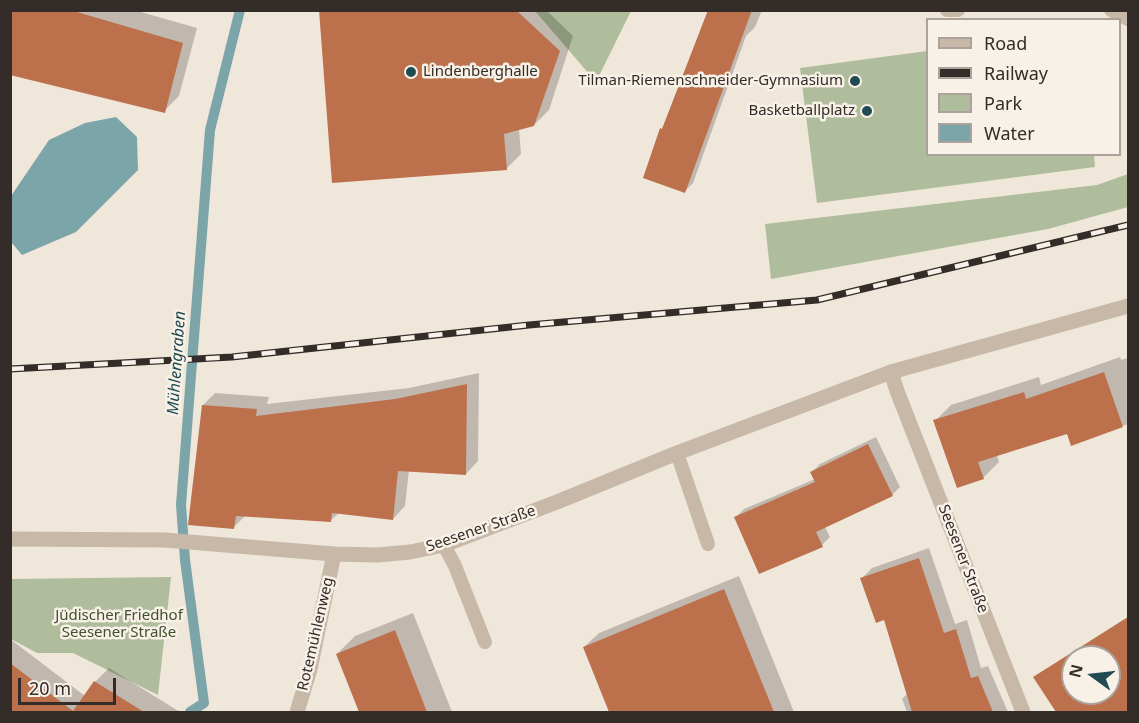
<!DOCTYPE html>
<meta charset="utf-8">
<style>
body{margin:0}
#map{position:relative;width:1139px;height:723px;overflow:hidden;background:#f0e7db;font-family:"Noto Sans",sans-serif}
canvas{display:block}
.frame{position:absolute;inset:0;border:12px solid #342c28;pointer-events:none}
.legend{position:absolute;left:926px;top:18px;width:195px;height:138px;box-sizing:border-box;background:#f8f1e7;border:2px solid #aaa29b;margin:0;padding:8px 10px;list-style:none;font-size:18px;color:#342c28}
.legend li{display:flex;align-items:center;gap:12px;height:30px}
.legend b{width:30px;border:2px solid #aaa29b}
.north{position:absolute;left:1061px;top:645px;width:60px;height:60px;box-sizing:border-box;background:#f8f1e7;border:2px solid #aaa29b;border-radius:50%;rotate:285deg;font-size:16px;font-weight:700;line-height:24px;text-align:center;color:#342c28}
.north::after{content:'';display:block;margin:auto;width:21px;height:27px;background:#204b52;clip-path:polygon(50% 0,100% 100%,50% 72%,0 100%)}
.scale{position:absolute;left:18px;top:678px;width:98px;height:27px;box-sizing:border-box;border:3px solid #342c28;border-top:0;padding-left:8px;font-size:18px;line-height:21px;white-space:nowrap;color:#342c28;-webkit-text-stroke:4px #f8f1e7;paint-order:stroke}
</style>
<div id="map">
<canvas width="1139" height="723"></canvas>
<div class="frame"></div>
<ul class="legend">
<li><b style="height:8px;background:#c7b8a8"></b>Road</li>
<li><b style="height:8px;background:#342c28"></b>Railway</li>
<li><b style="height:16px;background:#b0bd9c"></b>Park</li>
<li><b style="height:16px;background:#7ca5aa"></b>Water</li>
</ul>
<div class="north">N</div>
<div class="scale">20 m</div>
</div>
<script>
const ctx = document.querySelector('canvas').getContext('2d');
ctx.lineJoin = 'round';
function fill(path, color) {
  ctx.fillStyle = color;
  ctx.fill(path, 'evenodd');
}
function stroke(path, color, width, dash) {
  ctx.strokeStyle = color;
  ctx.lineWidth = width;
  ctx.lineCap = dash ? 'butt' : 'round';
  ctx.setLineDash(dash || []);
  ctx.stroke(path);
}
function label(font, color, halo, rows, align = 'center') {
  ctx.font = font + ' "Noto Sans",sans-serif';
  ctx.lineWidth = 5;
  ctx.setLineDash([]);
  ctx.textBaseline = 'middle';
  ctx.strokeStyle = halo;
  ctx.fillStyle = color;
  for (const [text, x, y, turn = 0] of rows) {
    ctx.save();
    ctx.translate(x, y);
    ctx.rotate((+turn || 0) * Math.PI / 180);
    ctx.textAlign = isNaN(turn) ? turn : align;
    if (halo) ctx.strokeText(text, 0, 0);
    ctx.fillText(text, 0, 0);
    ctx.restore();
  }
}
fill(new Path2D(`
 M535 11H631L596 82Z
 M927 51 928 154 1094 155 1095 167 817 203 800 68Z
 M1128 174V207L1048 229 771 279 765 224 1097 185Z
 M171 577 158 695 73 653H37L11 639 12 579Z`), '#b0bd9c');
fill(new Path2D(`
 M116 117 137 137 138 170 76 232 22 255 11 242V196L49 140 85 123Z`), '#7ca5aa');
fill(new Path2D(`
 M10 10H134L197 28 179 96 164 111Z
 M320 10H546L573 36 549 110 534 125 519 129 521 154 506 169Z
 M710 10H762L755 27 746 36 693 183 685 191 662 129Z
 M1120 357 1121 360 1128 358V424L1071 444 1068 432 997 455 999 462 983 478 935 421 951 405 1039 377 1041 385Z
 M479 373 478 461 466 474 409 470 405 506 393 519 339 513 330 521 246 515 233 528 203 405 215 393 269 397 267 404 409 388Z
 M876 437 900 487 892 495 825 527 830 537 822 545 736 517 744 509 815 479 812 472 820 464Z
 M929 548 955 624 967 620 981 668 988 666 1008 712H907L902 699 908 693 885 618 862 578 872 568Z
 M739 576 794 712H611L584 647 599 633Z
 M413 613 452 712H360L337 654 355 636Z
 M1128 617V712H1057L1035 677ZM1073 657H1109V693H1073Z
 M10 639 85 696 95 682 109 668 180 712H10Z`), '#0003');
stroke(new Path2D(`
 M190 712 204 703 185 560 181 505 210 130 240 10`), '#7ca5aa', 10);
fill(new Path2D(`
 M10 10H70L183 43 165 113 10 75Z
 M319 10H516L560 51 534 126 504 134 507 170 332 183Z
 M708 10H752L685 193 643 178 660 128 662 129Z
 M1104 372 1123 427 1071 446 1067 434 978 462 984 479 957 488 933 420 1024 392 1026 399Z
 M467 384 466 475 398 471 393 520 332 513 331 522 236 516 234 529 188 525 202 405 257 409 256 416 395 399Z
 M868 444 893 496 816 532 823 547 759 574 734 517 815 482 810 472Z
 M919 558 944 633 956 629 971 678 978 676 993 712H912L884 620 876 623 860 578Z
 M724 589 774 712H609L583 647Z
 M1128 617V712H1056L1033 677ZM1073 657H1109V693H1073Z
 M395 630 427 712H359L336 654Z
 M10 663 73 711 94 681 144 712H10Z`), '#bc704c');
stroke(new Path2D(`
 M947 10H958
 M1111 10 1128 19
 M677 453 708 544
 M444 545 455 566 485 642`), '#c7b8a8', 14);
stroke(new Path2D(`
 M891 372 897 391 1023 712
 M297 712 310 669 334 554`), '#c7b8a8', 15);
stroke(new Path2D(`
 M10 539 165 540 334 554 378 555 410 552 444 545 557 502 677 453 891 372 1128 306`), '#c7b8a8', 15);
const rail = new Path2D(`
 M10 369 232 357 529 325 817 300 1128 225`);
stroke(rail, '#342c28', 7);
stroke(rail, '#f8f1e7', 4.5, [14]);
for (const [x, y, r, color] of [
 [411,72,6,"#204b52"],
 [855,81,6,"#204b52"],
 [867,111,6,"#204b52"]
]) {
  const dot = new Path2D();
  dot.arc(x, y, r, 0, 2 * Math.PI);
  ctx.fillStyle = color;
  ctx.fill(dot);
  stroke(dot, '#f8f1e7', 2);
}
label('15px', '#342c28', '#f8f1e7', [
 ["Lindenberghalle",423,72,"left"],
 ["Tilman-Riemenschneider-Gymnasium",843,81],
 ["Basketballplatz",855,111]
], 'right');
label('15px', '#342c28', '#f8f1e7', [
 ["Seesener Straße",481,529,-19],
 ["Seesener Straße",963,559,69],
 ["Rotemühlenweg",316,634,-77]
]);
label('15px', '#41502d', '#f8f1e7', [
 ["Jüdischer Friedhof",119,616],
 ["Seesener Straße",119,633]
]);
label('italic 16px', '#204b52', '#f8f1e7', [
 ["Mühlengraben",177,363,-86]
]);
</script>
